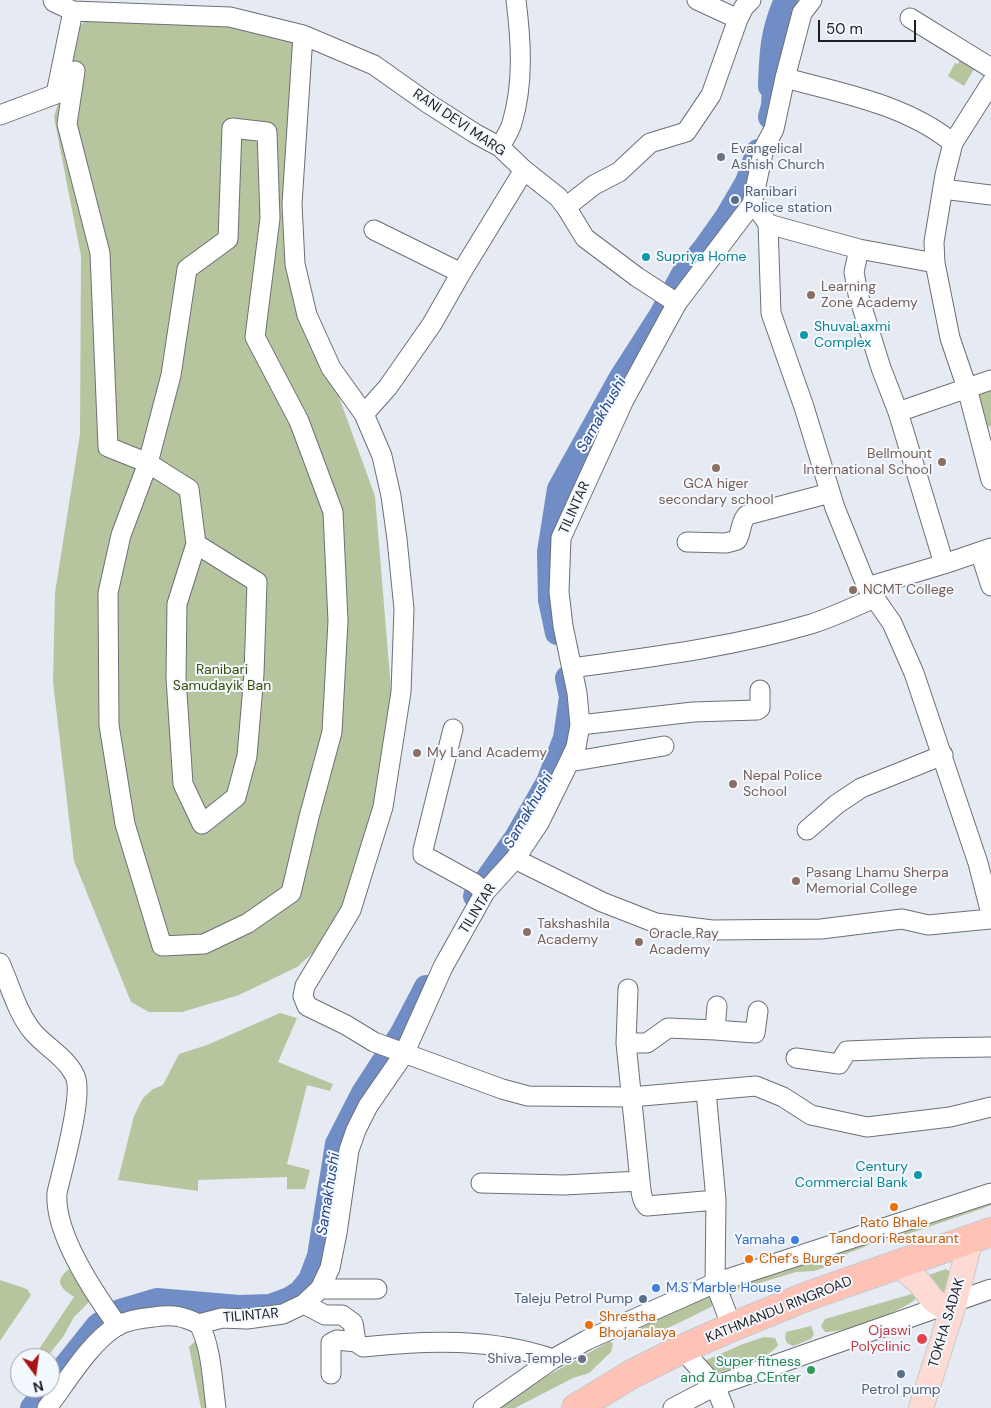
<!DOCTYPE html>
<style>
body{margin:0}
#map{position:relative;width:991px;height:1408px;overflow:hidden;background:#e6eaf2;font-family:"DM Sans",sans-serif}
canvas{display:block}
.north{position:absolute;left:10px;top:1348px;width:50px;height:50px;box-sizing:border-box;background:#f3f8ff;border:1px solid #9ea1a7;border-radius:50%;rotate:166deg;font-size:14px;font-weight:700;line-height:20px;text-align:center;color:#1e1f22}
.north::after{content:'';display:block;margin:auto;width:18px;height:22px;background:#a7130f;clip-path:polygon(50% 0,100% 100%,50% 72%,0 100%)}
.scale{position:absolute;left:818px;top:20px;width:98px;height:22px;box-sizing:border-box;border:2px solid #1e1f22;border-top:0;padding-left:6px;font-size:15px;line-height:18px;white-space:nowrap;color:#1e1f22;-webkit-text-stroke:4px #f3f8ff;paint-order:stroke}
</style>
<div id="map">
<canvas width="991" height="1408"></canvas>
<div class="north">N</div>
<div class="scale">50 m</div>
</div>
<script>
const ctx = document.querySelector('canvas').getContext('2d');
ctx.lineJoin = 'round';
function fill(path, color) {
  ctx.fillStyle = color;
  ctx.fill(path, 'evenodd');
}
function stroke(path, color, width, dash) {
  ctx.strokeStyle = color;
  ctx.lineWidth = width;
  ctx.lineCap = dash ? 'butt' : 'round';
  ctx.setLineDash(dash || []);
  ctx.stroke(path);
}
function label(font, color, halo, rows, align = 'center') {
  ctx.font = font + ' "DM Sans",sans-serif';
  ctx.lineWidth = 4;
  ctx.setLineDash([]);
  ctx.textBaseline = 'middle';
  ctx.strokeStyle = halo;
  ctx.fillStyle = color;
  for (const [text, x, y, turn = 0] of rows) {
    ctx.save();
    ctx.translate(x, y);
    ctx.rotate((+turn || 0) * Math.PI / 180);
    ctx.textAlign = isNaN(turn) ? turn : align;
    if (halo) ctx.strokeText(text, 0, 0);
    ctx.fillText(text, 0, 0);
    ctx.restore();
  }
}
fill(new Path2D(`
 M92 14 219 26 233 25 293 43 285 249 375 496 392 702 381 785 332 936 297 967 239 995 182 1012H149L131 1002 74 861 53 682 55 593 80 434 81 256 54 117 67 72 75 31Z
 M960 59 974 69 964 86 948 76 955 63 958 64Z
 M991 384V426L983 428 971 390Z
 M280 1013 297 1018 278 1062 333 1084 330 1091 307 1085 287 1164 310 1170 305 1189H287V1177L198 1180V1191L118 1180 134 1116 143 1098 153 1089 163 1085 179 1054 207 1045Z
 M991 1200V1205L981 1209 905 1235 903 1230Z
 M867 1241V1246L848 1253 833 1265 814 1271 796 1272 740 1289 731 1295 723 1288Z
 M69 1269 89 1302 74 1317 63 1337 46 1358H33L74 1297C61 1288 53 1282 69 1269Z
 M946 1269 951 1272 946 1301 926 1276Z
 M0 1280 27 1289 31 1295 0 1341Z
 M711 1294 713 1304 711 1307C694 1315 639 1346 624 1338V1333Z
 M912 1294 915 1295 916 1299C898 1313 848 1332 825 1332L821 1326 825 1319Z
 M811 1326 814 1334 811 1339 793 1346 787 1343 785 1338 786 1332Z
 M764 1337 775 1338 778 1345C771 1358 726 1370 712 1375L702 1362 743 1344Z
 M197 1339 207 1408H201L189 1347Z
 M610 1341 613 1344 611 1352 589 1373 573 1378 515 1408H499L547 1376Z`), '#b6c59e');
stroke(new Path2D(`
 M770 117 773 106 774 88 770 86C771 53 772 31 786 0
 M557 633 550 600 549 552 559 489 620 379 661 315 683 274 704 249 726 218 747 182 758 151
 M475 896 516 838 548 782 565 738 571 697 567 678
 M50 1385 98 1325 120 1311 157 1300 239 1307 270 1306 289 1299 300 1292 310 1280 319 1256 337 1144 363 1093 402 1033 426 987
 M32 1408 48 1388`), '#708dc5', 24);
const minor = new Path2D(`
 M53 0 54 2 73 11 230 17 303 35 374 65 429 104 476 134 500 147 524 170 558 197 566 207 585 238 637 277 677 303
 M697 0 738 19
 M910 18 991 68
 M303 35 292 204 295 264 307 315 331 368 364 414
 M75 71 67 124 100 253 108 447 148 463 171 375 187 269 228 239 232 128 267 132 270 218 255 337 299 421 333 512 338 621 332 732 309 817 291 893 248 923 204 944 162 946 125 824 109 725 108 593 121 535 148 463 189 489 196 544 177 604 176 678 183 784 202 824 236 797 247 756 254 674 257 582 196 544
 M785 78C842 93 907 105 953 143
 M991 83 953 143 945 175 934 242 935 263 950 338 967 388 991 480
 M0 115 56 94 73 11
 M500 147C504 139 510 131 512 123 524 83 521 40 516 0
 M524 170 461 273 432 324 388 387 364 414 382 456 391 496 397 539 404 609 401 692 383 807 351 910 305 986 303 996 307 1006 346 1025 374 1042 502 1089 528 1096 631 1097 756 1086 783 1097 811 1115 867 1127 950 1117 991 1107
 M943 189 991 195
 M752 204 762 215 768 224 771 313 804 407 835 508 867 587 892 623 914 673 978 863 991 914
 M566 207 594 185 619 172 650 143 686 132 711 95 738 19 744 7 751 0
 M768 224 859 249 935 263
 M374 230 461 273
 M859 249 854 272 858 294 881 368 898 412 944 564
 M898 412 991 380
 M687 542 726 543 737 540C742 531 740 522 747 515L830 493
 M980 552 991 586
 M867 587 944 564 991 548
 M572 668C652 657 733 647 811 624 833 617 854 607 874 598
 M580 725 693 712 757 710 760 708V690
 M453 729 423 850V855L474 883 485 892
 M569 762 664 746
 M807 830 837 804 861 788 943 755
 M515 859 602 902 656 923 712 930 821 929 902 919 928 925 991 919
 M0 963C10 985 17 1013 33 1032 46 1047 67 1058 75 1076 84 1095 62 1170 57 1193 54 1234 94 1293 118 1326
 M715 1030 755 1033 758 1011
 M626 1043 628 989
 M796 1058 839 1064 847 1051 924 1048 991 1047
 M706 1091 716 1200 715 1283 732 1327
 M481 1183 564 1185 640 1181
 M716 1200 647 1206C641 1200 641 1190 640 1181L626 1043H647L668 1028 715 1030 717 1006
 M320 1289H377
 M304 1304 325 1315H342L353 1323 356 1342 363 1347C427 1340 492 1338 553 1359
 M199 1324 222 1318 247 1319 283 1314 304 1304 320 1289 330 1268 337 1233 349 1150 356 1130 368 1106 404 1054 443 967 485 892 515 859 539 823 569 762 576 747 580 725 577 693 563 626 559 592 561 538 624 400 677 303 752 204 764 148 774 129 785 78 802 13 812 0
 M199 1324C212 1349 212 1380 216 1408
 M682 1349 715 1386 724 1408
 M331 1374V1343L337 1340 356 1342
 M47 1408C66 1383 90 1342 117 1326 128 1320 142 1318 154 1317 173 1314 182 1316 199 1324
 M483 1408 553 1359 587 1340 715 1283 991 1193
 M673 1408 715 1386 991 1289`);
const major = new Path2D(`
 M899 1265 919 1282 933 1300 951 1312
 M921 1408 955 1301 971 1238`);
const highway = new Path2D(`
 M576 1408 632 1374 682 1349 732 1327 808 1296 991 1232`);
stroke(minor, '#6c7076', 21);
stroke(major, '#c9c9ca', 26);
stroke(highway, '#c9c9ca', 30);
stroke(minor, '#fff', 19);
stroke(major, '#fedad4', 24);
stroke(highway, '#fec2b7', 28);
for (const [x, y, r, color] of [
 [721,157,5,"#6b7280"],
 [735,200,5,"#5c6f8a"],
 [646,257,5,"#0f9aa8"],
 [811,295,5,"#8d6e63"],
 [804,335,5,"#0f9aa8"],
 [942,462,5,"#8d6e63"],
 [716,468,5,"#8d6e63"],
 [853,590,5,"#8d6e63"],
 [417,753,5,"#8d6e63"],
 [733,784,5,"#8d6e63"],
 [796,881,5,"#8d6e63"],
 [527,932,5,"#8d6e63"],
 [639,942,5,"#8d6e63"],
 [918,1175,5,"#0f9aa8"],
 [894,1207,5,"#e8710a"],
 [795,1240,5,"#3f7fe0"],
 [749,1259,5,"#e8710a"],
 [656,1288,5,"#3f7fe0"],
 [643,1299,5,"#5c6f8a"],
 [589,1325,5,"#e8710a"],
 [922,1339,6,"#e0444e"],
 [582,1359,5,"#6b7280"],
 [811,1370,5,"#2e9e5b"],
 [901,1374,5,"#5c6f8a"]
]) {
  const dot = new Path2D();
  dot.arc(x, y, r, 0, 2 * Math.PI);
  ctx.fillStyle = color;
  ctx.fill(dot);
  stroke(dot, '#f3f8ff', 2);
}
label('14px', '#1e1f22', '#f3f8ff', [
 ["RANI DEVI MARG",459,123,34],
 ["TILINTAR",575,508,-66],
 ["TILINTAR",478,909,-58],
 ["KATHMANDU RINGROAD",779,1310,-22],
 ["TILINTAR",251,1316,-5],
 ["TOKHA SADAK",947,1323,-73]
]);
label('14px', '#5b616d', '#f3f8ff', [
 ["Evangelical",731,149],
 ["Ashish Church",731,165],
 ["Shiva Temple",572,1359,"right"]
], 'left');
label('14px', '#4e5e75', '#f3f8ff', [
 ["Ranibari",745,192],
 ["Police station",745,208],
 ["Taleju Petrol Pump",633,1299,"right"],
 ["Petrol pump",901,1390,"center"]
], 'left');
label('14px', '#0d838f', '#f3f8ff', [
 ["Supriya Home",656,257],
 ["ShuvaLaxmi",814,327],
 ["Complex",814,343],
 ["Century",908,1167,"right"],
 ["Commercial Bank",908,1183,"right"]
], 'left');
label('14px', '#785e54', '#f3f8ff', [
 ["Learning",821,287],
 ["Zone Academy",821,303],
 ["Bellmount",932,454,"right"],
 ["International School",932,470,"right"],
 ["GCA higer",716,484,"center"],
 ["secondary school",716,500,"center"],
 ["NCMT College",863,590],
 ["My Land Academy",427,753],
 ["Nepal Police",743,776],
 ["School",743,792],
 ["Pasang Lhamu Sherpa",806,873],
 ["Memorial College",806,889],
 ["Takshashila",537,924],
 ["Academy",537,940],
 ["Oracle Ray",649,934],
 ["Academy",649,950]
], 'left');
label('14px', '#3c5005', '#f3f8ff', [
 ["Ranibari",222,670],
 ["Samudayik Ban",222,686]
]);
label('14px', '#c56008', '#f3f8ff', [
 ["Rato Bhale",894,1223,"center"],
 ["Tandoori Restaurant",894,1239,"center"],
 ["Chef's Burger",759,1259],
 ["Shrestha",599,1317],
 ["Bhojanalaya",599,1333]
], 'left');
label('14px', '#366cbe', '#f3f8ff', [
 ["Yamaha",785,1240],
 ["M.S Marble House",666,1288,"left"]
], 'right');
label('14px', '#be3a42', '#f3f8ff', [
 ["Ojaswi",911,1331],
 ["Polyclinic",911,1347]
], 'right');
label('14px', '#27864d', '#f3f8ff', [
 ["Super fitness",801,1362],
 ["and Zumba CEnter",801,1378]
], 'right');
label('italic 15px', '#234489', '#f3f8ff', [
 ["Samakhushi",602,415,-60],
 ["Samakhushi",529,811,-60],
 ["Samakhushi",329,1194,-81]
]);
</script>
